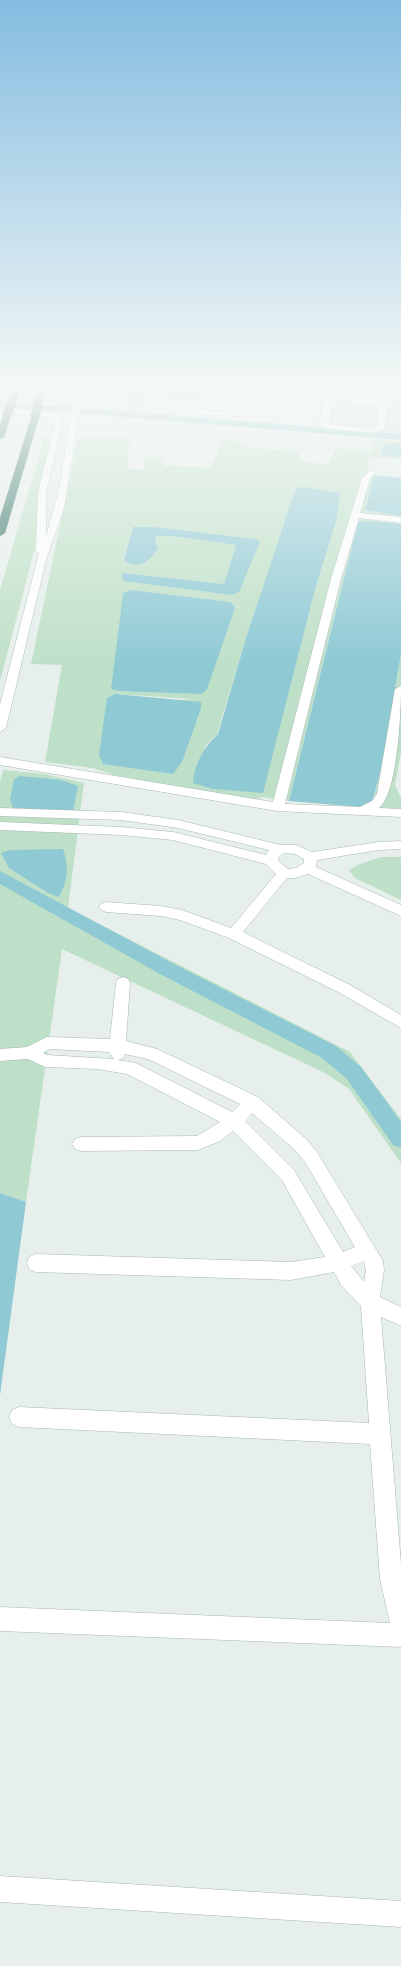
<!DOCTYPE html>
<style>
body{margin:0}
canvas{display:block;background:#e6efeb}
</style>
<canvas width="401" height="1966"></canvas>
<script>
const ctx = document.querySelector('canvas').getContext('2d');
ctx.lineJoin = 'round';
function fill(path, color) {
  ctx.fillStyle = color;
  ctx.fill(path, 'evenodd');
}
function stroke(path, color, width, dash) {
  ctx.strokeStyle = color;
  ctx.lineWidth = width;
  ctx.lineCap = dash ? 'butt' : 'round';
  ctx.setLineDash(dash || []);
  ctx.stroke(path);
}
fill(new Path2D(`
 M324 389H401V435L318 428Z`), '#d4dfda');
fill(new Path2D(`
 M128 389H203L199 402 146 397 136 411 126 402Z
 M44 438H51L38 505 35 548 0 681V590Z
 M129 438 128 469H144V457H164L163 466 211 467 223 440H231L254 448 299 452 300 461 328 465 336 448 370 452 374 439 401 442V459L369 457 367 474 374 475 365 510 401 516V524L358 522 289 801 262 797 256 800 114 775 93 768 45 762 62 665 31 664 78 439ZM340 493 337 518 314 593 194 769 207 744 217 734 246 638 294 494ZM133 527H154L256 539 232 595 122 573 224 584 237 545 172 536H156L148 562C139 565 133 565 125 561L124 558ZM131 590 231 602 235 608 112 689 123 594ZM115 694 191 699 107 711V698Z
 M401 654V752L395 785 401 798V809L360 807 372 802 381 769Z
 M3 770 44 774 84 783 68 908 350 1052 401 1119V1163L349 1089 325 1073 62 949 26 1202 0 1193V782Z
 M381 857H401V900L355 878 349 870 360 864Z`), '#bfe0c8');
fill(new Path2D(`
 M389 443 401 444V457L382 455 380 448Z
 M374 475 401 478V516L365 510Z
 M305 487 340 493 337 518 314 593 263 793 213 789 193 783C194 763 204 747 218 734L246 638 294 493 298 488Z
 M370 521 401 524V654L381 769 372 802 360 807 289 801 358 522Z
 M133 527H154L256 539 260 542 239 592 232 595 123 581 122 573 224 584 236 545 172 536H156L155 540 158 548C148 562 143 570 125 561L124 559Z
 M131 590 231 602 235 608 207 689 202 694 120 691 111 689 123 593Z
 M115 694 201 702V708L182 762 173 774 103 764 99 755 107 698Z
 M20 776 61 780 78 786 73 811 13 808 10 800 14 779Z
 M63 849C69 866 68 881 59 897L48 893 9 868 1 853 10 850Z
 M0 1193 26 1202 0 1395Z`), '#8ec9d4');
fill(new Path2D(`
 M0 401 401 434V440L0 407Z
 M0 871 174 964 336 1046 361 1067 401 1122V1148L393 1145 347 1079 322 1058 160 974 0 884Z`), '#8ec9d4');
const service = new Path2D(`
 M325 398 382 400 385 402 382 404 327 401Z`);
const minor = new Path2D(`
 M99 389H107L106 399 99 397Z
 M324 389H332L329 424 372 429 377 427 379 389H387L385 429 372 433 323 428 320 423Z
 M204 391 318 397 322 399 318 401 207 395 203 393Z
 M197 410 247 413 251 415 247 417 200 414 196 412Z
 M371 470 375 473 370 479 360 513 401 517V523L359 518 341 579 285 804 360 807 372 801 377 794 395 689 401 686C401 710 398 794 379 808L401 809V817L277 811 0 765V757L273 802 331 579 362 478Z
 M0 808 121 812 178 820 281 845H296L312 852 379 842 401 841V849L379 850 317 860 316 867 401 905V916L308 874 295 878H287L243 932 350 985 401 1015V1028L340 993 229 938 180 920 161 916 106 912 101 910 99 907 101 904 106 902 161 906 182 910 231 928 276 874 266 864 173 840 121 835 0 830V822L121 827 173 832 266 855 269 850 178 828 121 820 0 816ZM284 853 295 854 304 859V863L296 868 288 869 278 861 279 856Z
 M123 977 128 979 130 983 126 1041 157 1049 258 1097 307 1140 317 1152 383 1261 384 1270 380 1297 401 1307V1326L381 1317 401 1564V1647L0 1631V1607L390 1623 380 1579 370 1444 19 1427 12 1424 9 1417 12 1410 19 1407 369 1423 361 1306 341 1285 334 1272 291 1280 36 1272 29 1269 27 1263 29 1257 36 1254 291 1262 325 1257 282 1180 233 1131 220 1141 198 1150 81 1151 75 1149 72 1144 75 1139 81 1137 197 1136 220 1122 127 1074 97 1069 45 1067 28 1059 0 1061V1049L27 1047 47 1037 110 1039 116 983 118 979ZM49 1049 109 1052 114 1059 47 1055 43 1053ZM125 1054 148 1059 240 1104 232 1112 136 1063 118 1060 123 1058ZM252 1113 295 1150 305 1162 355 1247 343 1252 294 1170 245 1121ZM364 1261 366 1270 364 1282 351 1266Z
 M0 1876 401 1901V1927L0 1902Z`);
const secondary = new Path2D(`
 M62 389H70L67 400C57 407 40 408 30 402 38 397 50 403 60 399Z
 M77 389H85L82 401 75 399Z
 M0 407 60 414 64 416 46 493V536L59 490 71 416 75 414 79 416 64 508 46 560 6 728 0 732V704L39 553 36 551 38 493 56 418 0 411Z`);
const motorway = new Path2D(`
 M12 389H20L17 398 10 396Z
 M4 413 11 415 4 437 0 439V425Z
 M32 415 39 417 5 533 0 536V518Z`);
stroke(service, '#a8b8b2', 1);
stroke(minor, '#a8b8b2', 1);
stroke(secondary, '#a4bbb3', 1);
stroke(motorway, '#c2cac8', 1);
stroke(new Path2D(`
 M88 412 132 415 199 424
 M250 426 316 431
 M387 438 401 439`), '#86b3a5', 2, [1, 2]);
fill(service, '#fff');
fill(minor, '#fff');
fill(secondary, '#fff');
fill(motorway, '#2f6f62');
const secondaryBridge = new Path2D(`
 M75 416 79 399`);
const motorwayBridge = new Path2D(`
 M7 415 14 396
 M35 417 40 396`);
stroke(secondaryBridge, '#a4bbb3', 9, []);
stroke(motorwayBridge, '#c2cac8', 9, []);
stroke(secondaryBridge, '#fff', 9);
stroke(motorwayBridge, '#2f6f62', 9);
const sky = ctx.createLinearGradient(0, 0, 0, 665);
sky.addColorStop(0, '#84bce0');
sky.addColorStop(0.58, '#f4f8f6');
sky.addColorStop(1, '#f4f8f600');
ctx.fillStyle = sky;
ctx.fillRect(0, 0, 401, 665);
</script>
